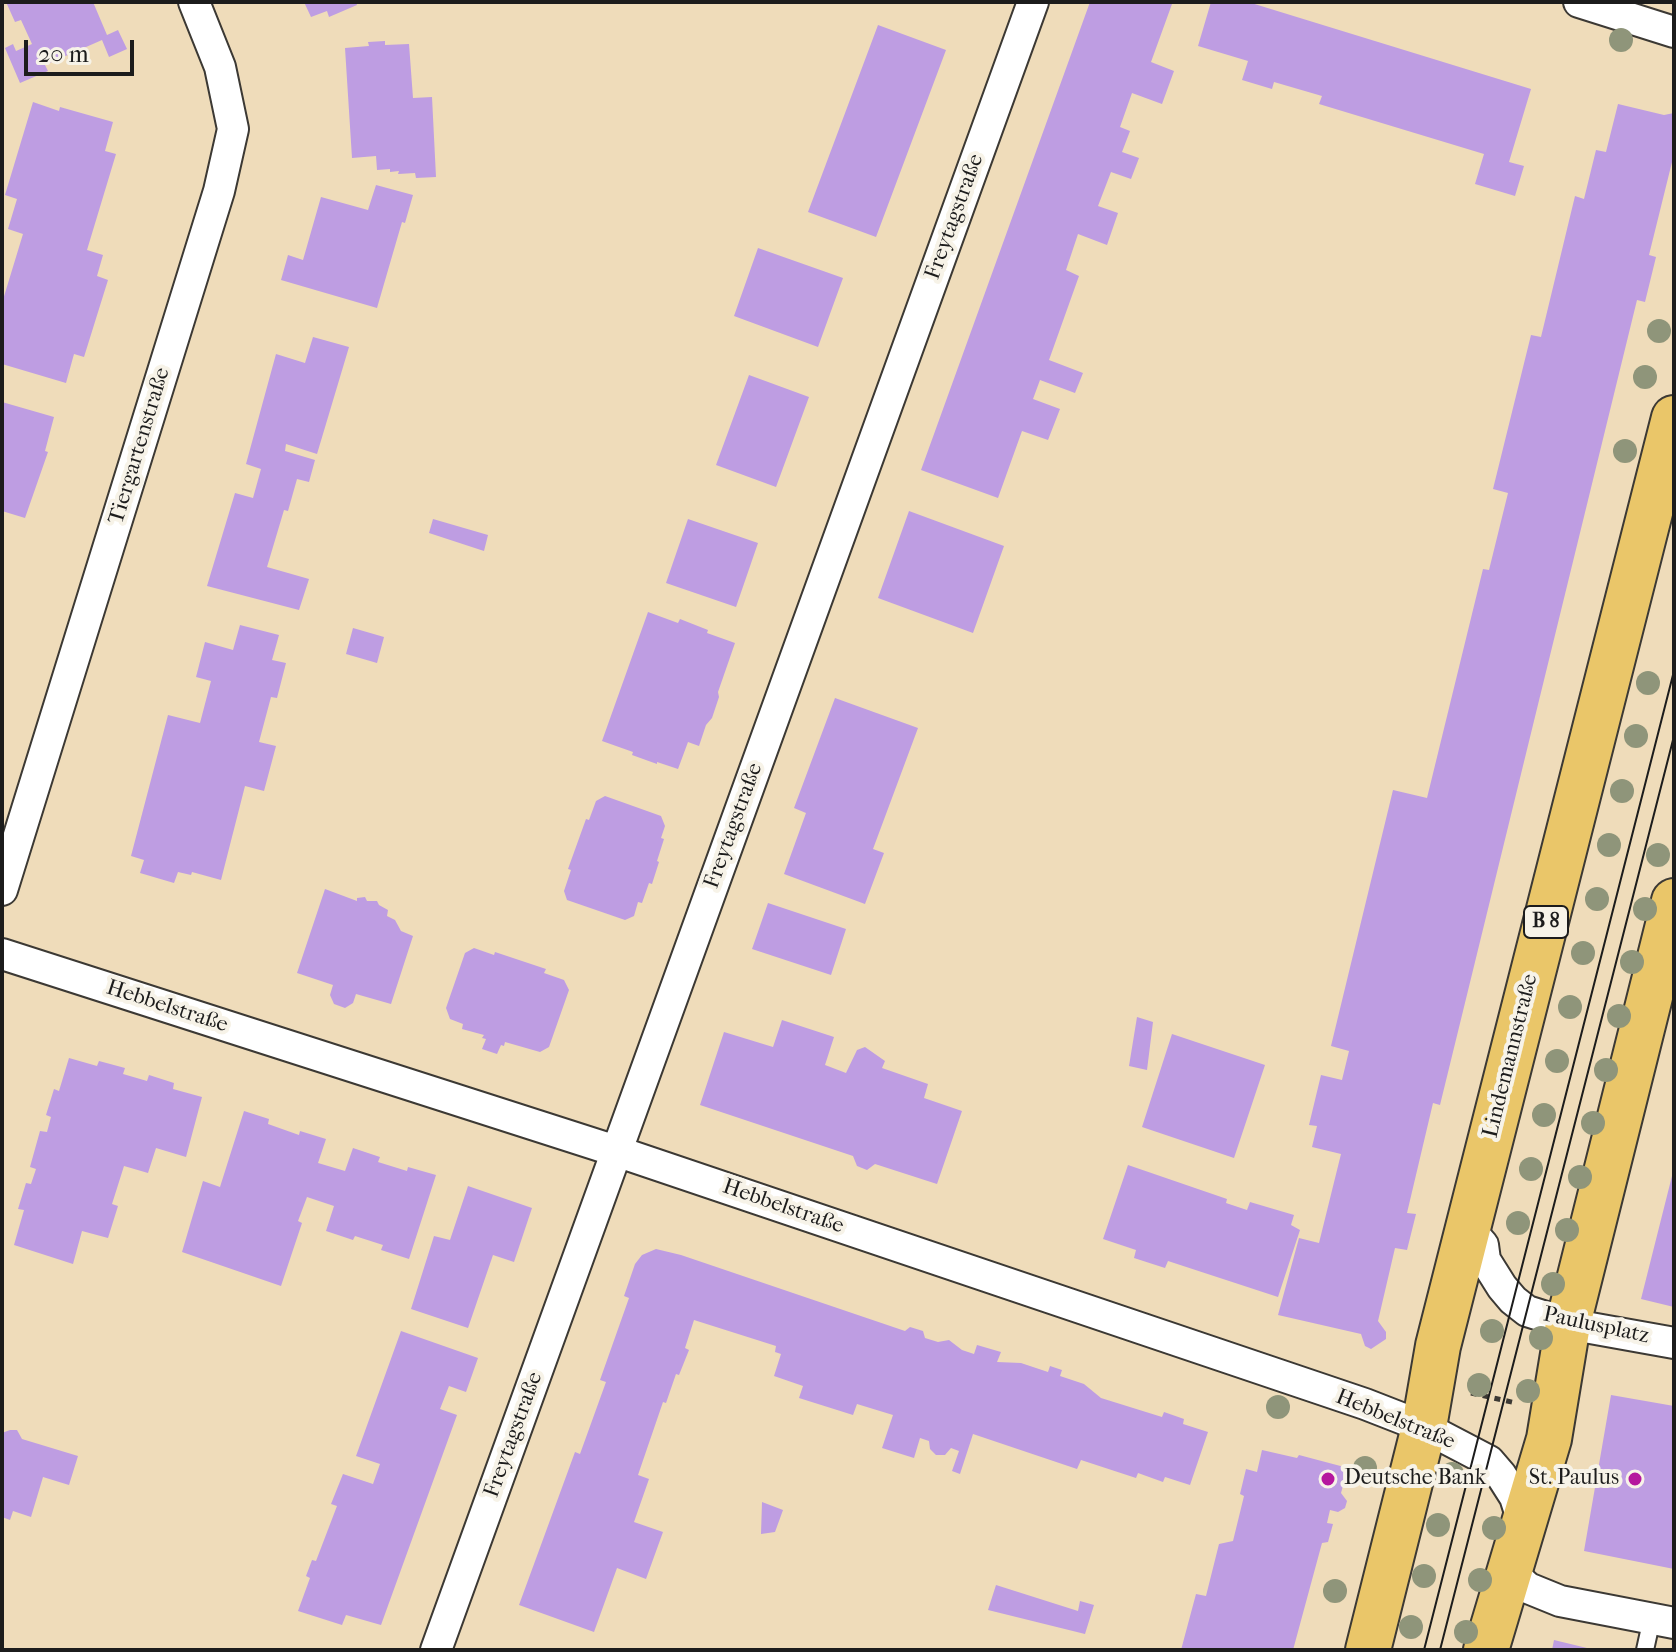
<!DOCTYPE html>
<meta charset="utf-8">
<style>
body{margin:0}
#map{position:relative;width:1676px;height:1652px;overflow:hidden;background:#efdcba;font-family:"IM FELL French Canon",serif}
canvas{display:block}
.frame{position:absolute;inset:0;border:4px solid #1c1c1c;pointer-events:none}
.scale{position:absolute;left:24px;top:40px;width:110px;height:36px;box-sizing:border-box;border:4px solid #1c1c1c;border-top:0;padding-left:10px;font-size:24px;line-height:28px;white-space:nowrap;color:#1c1c1c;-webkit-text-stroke:6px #f7f3e8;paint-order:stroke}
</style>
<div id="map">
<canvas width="1676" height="1652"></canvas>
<div class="frame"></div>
<div class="scale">20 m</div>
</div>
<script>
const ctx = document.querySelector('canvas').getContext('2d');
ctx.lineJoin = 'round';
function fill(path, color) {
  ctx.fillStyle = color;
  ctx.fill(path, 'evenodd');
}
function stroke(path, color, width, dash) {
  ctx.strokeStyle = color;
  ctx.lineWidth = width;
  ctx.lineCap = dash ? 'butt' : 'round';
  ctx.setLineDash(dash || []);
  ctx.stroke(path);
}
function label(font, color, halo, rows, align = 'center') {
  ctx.font = font + ' "IM FELL French Canon",serif';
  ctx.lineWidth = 8;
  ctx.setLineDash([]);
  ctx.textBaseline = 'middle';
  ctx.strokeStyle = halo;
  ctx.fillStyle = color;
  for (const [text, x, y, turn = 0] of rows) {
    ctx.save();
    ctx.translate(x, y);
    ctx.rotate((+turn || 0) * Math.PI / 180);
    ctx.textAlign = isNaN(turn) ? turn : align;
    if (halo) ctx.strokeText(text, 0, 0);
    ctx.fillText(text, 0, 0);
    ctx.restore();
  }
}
fill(new Path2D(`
 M6 2H93L107 35 118 30 127 49 109 57 102 40 45 65 48 71 20 83 5 48 13 44 16 51 32 44 21 20 15 22Z
 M304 2H356L357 5 329 17 327 11 311 17Z
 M1090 2 1172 4 1151 62 1174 71 1162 104 1132 93 1120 127 1130 131 1122 152 1139 158 1131 179 1111 172 1098 206 1118 213 1107 245 1078 234 1066 270 1079 276 1049 360 1083 373 1075 393 1040 380 1033 399 1060 409 1048 440 1022 431 998 498 921 470Z
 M1211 2H1248L1531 89 1509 162 1524 166 1515 196 1475 184 1484 154 1319 104 1322 96 1274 82 1272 89 1242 80 1248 61 1198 46Z
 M878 25 946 50 876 237 808 212Z
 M385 41V45L409 44 413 98 432 97 436 177 416 178 415 173 398 174 399 171 390 172V169L377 170 376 156 352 158 345 48 369 46 368 42Z
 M33 102 59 111 60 107 113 122 105 151 116 154 87 250 103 255 97 276 108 280 84 357 74 354 66 383 2 364V303L23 234 8 229 17 199 5 195Z
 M1618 104 1664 115 1674 113V154L1649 255 1656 257 1645 302 1637 300 1440 1105 1433 1103 1407 1213 1416 1214 1407 1250 1395 1248 1378 1321 1386 1332V1339L1371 1349 1365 1346 1361 1334 1278 1315 1299 1238 1319 1243 1341 1154 1312 1147 1317 1126 1309 1125 1321 1075 1342 1080 1349 1051 1331 1046 1393 790 1427 798 1483 569 1489 570 1508 493 1493 489 1531 335 1541 337 1575 196 1584 199 1596 150 1606 152Z
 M376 185 413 195 405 223 402 222 377 308 281 280 288 255 303 260 321 197 368 210Z
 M758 248 843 278 818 347 734 316Z
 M313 337 349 347 317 454 286 444 285 451 315 460 309 482 297 479 288 511 284 510 267 567 309 579 299 610 207 586 235 493 253 498 261 469 246 464 276 354 305 363Z
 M749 375 809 397 776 487 716 465Z
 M2 402 54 417 45 451 48 452 25 518 2 511Z
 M909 511 1004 546 973 633 878 598Z
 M433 519 488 535 484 551 429 533Z
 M688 519 758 543 736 607 666 583Z
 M648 612 678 623 680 619 708 630 707 633 735 643 718 692 719 697 712 718 706 725 699 746 688 742 678 769 657 762V764L632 755 633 752 602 741Z
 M240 625 279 635 272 660 286 663 277 698 271 697 259 742 276 746 264 791 245 786 221 880 192 872 191 875 178 872 174 883 140 873 144 860 131 856 168 715 200 723 211 681 196 677 205 642 233 650Z
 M353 628 384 637 377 663 346 654Z
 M835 698 918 728 873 849 884 853 865 904 784 874 806 813 794 808Z
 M605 796 661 816 665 826 661 838 664 839 657 861 659 862 652 884 649 883 642 903 638 902 634 916 625 920 567 900 564 891 571 870 568 869 586 819 589 820 596 801Z
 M325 889 357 901V898L365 897 367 901H377L379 905 388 910 387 916 395 920 401 931 413 936 391 1004 356 994 353 1003 345 1008 334 1004 330 995 333 985 297 973Z
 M768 903 846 929 831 975 752 949Z
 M474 948 494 955 495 952 546 969 544 973 564 980 569 990 549 1047 540 1052 505 1042 504 1046 501 1045 497 1054 482 1049 486 1039 482 1038 484 1035 462 1029 463 1024 450 1019 446 1008 465 953Z
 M1137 1017 1153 1022 1147 1070 1129 1066Z
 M782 1020 834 1037 825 1065 846 1073 857 1050 865 1047 885 1061 882 1068 928 1084 924 1098 962 1111 937 1184 875 1164 867 1170 857 1166 853 1156 700 1105 724 1032 773 1047Z
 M1172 1034 1265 1065 1234 1158 1142 1127Z
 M69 1058 97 1066 99 1061 125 1068 123 1074 147 1081 149 1075 174 1083 173 1089 202 1097 186 1157 156 1148 148 1173 124 1166 112 1204 118 1206 108 1238 82 1231 73 1264 14 1245 24 1210 18 1209 26 1183 31 1184 36 1169 30 1167 40 1131 47 1132 51 1117 46 1115 54 1089 59 1091Z
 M244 1111 269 1119 268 1124 299 1135 300 1131 326 1139 318 1163 345 1171 353 1148 380 1157 378 1162 407 1171 408 1167 436 1175 409 1259 381 1250 383 1245 355 1236 353 1240 326 1231 334 1206 307 1197 298 1221 302 1223 281 1286 182 1252 203 1181 220 1187Z
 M1128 1165 1227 1199 1226 1203 1247 1210 1250 1202 1294 1215 1291 1225 1300 1230 1278 1297 1168 1261 1165 1268 1134 1258 1136 1250 1103 1239Z
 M1673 1172 1674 1173V1307L1641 1299Z
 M468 1186 532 1208 514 1262 493 1255 468 1328 411 1309 434 1236 450 1240Z
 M656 1249 681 1255 905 1331 910 1327 923 1331 925 1338 938 1342 949 1340 962 1350 974 1354 977 1345 1001 1352 997 1362 1021 1363 1048 1372 1050 1366 1062 1370 1060 1376 1084 1384 1101 1398 1162 1417 1164 1412 1184 1419 1183 1424 1208 1432 1190 1485 1165 1477 1163 1482 1138 1473 1136 1478 1081 1460 1077 1469 973 1434 960 1474 952 1471 959 1451 951 1448 945 1455H936L930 1449 929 1441 920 1438 914 1458 882 1448 893 1415 857 1404 853 1415 799 1398 803 1386 774 1376 781 1354 775 1352 776 1346 694 1320 685 1348 689 1350 679 1375 676 1374 666 1403 663 1402 638 1475 649 1479 634 1522 663 1532 646 1579 617 1568 594 1632 519 1605 575 1452 580 1454 606 1382 600 1380 629 1298 624 1296 635 1264 642 1255Z
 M401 1331 478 1358 466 1392 449 1386 440 1409 457 1415 381 1625 346 1615 342 1625 298 1611 310 1578 306 1576 312 1560 316 1561 337 1506 331 1504 343 1474 373 1484 380 1464 356 1456Z
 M1611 1395 1674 1406V1569L1584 1551Z
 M10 1430H17L22 1439 78 1456 69 1485 43 1477 31 1517 13 1511 10 1520 2 1517V1433Z
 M1262 1450 1297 1458 1299 1455 1348 1468 1341 1493 1347 1501 1345 1508 1338 1512 1330 1510 1327 1523 1333 1524 1328 1542 1322 1543 1293 1650H1181L1196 1594 1206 1596 1219 1544 1233 1541 1244 1496 1240 1494 1246 1469 1257 1472Z
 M762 1502 783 1510 775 1532 761 1534Z
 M996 1585 1078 1611 1080 1601 1094 1605 1085 1634 988 1610Z
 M1554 1640 1591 1649V1650H1552Z`), '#be9de2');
const service = new Path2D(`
 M1645 1650 1652 1618`);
const minor = new Path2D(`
 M1579 2 1674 32
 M2 890 219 191 233 129 220 67 194 2
 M2 954 616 1151 1365 1404 1424 1427 1489 1461 1501 1475 1515 1497 1523 1522
 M1468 1228 1483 1245 1485 1260 1502 1287 1513 1300 1527 1311 1568 1324 1674 1343
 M1509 1571 1528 1588 1560 1601 1674 1623
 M436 1650 1033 2`);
const primary = new Path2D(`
 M1368 1650 1424 1427 1438 1346 1468 1228 1674 418
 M1486 1650 1549 1439 1568 1324 1674 901`);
stroke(service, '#3c3934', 20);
stroke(minor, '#3c3934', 34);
stroke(primary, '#3c3934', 48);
stroke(new Path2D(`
 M1471 1393 1516 1403`), '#3c3934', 5, [6, 6]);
stroke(service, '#fff', 16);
stroke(minor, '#fff', 30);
stroke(primary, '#eac669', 44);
stroke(new Path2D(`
 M1424 1650 1674 671
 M1440 1650 1674 736`), '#1c1c1c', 2);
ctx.fillStyle = '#8f957a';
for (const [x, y] of [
 [1621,40],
 [1659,331],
 [1645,377],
 [1625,451],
 [1648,683],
 [1636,736],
 [1622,791],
 [1609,845],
 [1658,855],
 [1597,899],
 [1645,909],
 [1583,953],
 [1632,962],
 [1570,1007],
 [1619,1016],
 [1557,1061],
 [1606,1070],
 [1544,1115],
 [1593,1123],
 [1531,1169],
 [1580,1177],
 [1518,1223],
 [1567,1230],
 [1553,1284],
 [1492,1331],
 [1541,1338],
 [1479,1385],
 [1528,1391],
 [1278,1407],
 [1365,1468],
 [1452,1474],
 [1438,1525],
 [1494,1528],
 [1424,1576],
 [1480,1580],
 [1335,1591],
 [1411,1627],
 [1466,1632]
]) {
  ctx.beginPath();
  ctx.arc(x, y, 12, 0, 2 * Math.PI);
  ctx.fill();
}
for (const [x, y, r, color] of [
 [1328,1479,8,"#b5179e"],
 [1635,1479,8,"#b5179e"]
]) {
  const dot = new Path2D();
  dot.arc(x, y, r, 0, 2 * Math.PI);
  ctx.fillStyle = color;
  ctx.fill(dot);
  stroke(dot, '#f7f3e8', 3);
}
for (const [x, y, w] of [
 [1546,922,44]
]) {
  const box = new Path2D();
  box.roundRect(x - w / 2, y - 16, w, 32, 6);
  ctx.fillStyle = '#f7f3e8';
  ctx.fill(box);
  stroke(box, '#1c1c1c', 2);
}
label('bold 20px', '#1c1c1c', null, [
 ["B 8",1546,922]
]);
label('22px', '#1c1c1c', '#f7f3e8', [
 ["Freytagstraße",955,217,-70],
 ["Tiergartenstraße",140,446,-73],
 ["Freytagstraße",734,826,-70],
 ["Hebbelstraße",167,1007,18],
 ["Lindemannstraße",1511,1056,-76],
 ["Hebbelstraße",783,1207,19],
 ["Paulusplatz",1596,1326,12],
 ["Hebbelstraße",1395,1420,22],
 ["Freytagstraße",514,1435,-70]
]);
label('22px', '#1c1c1c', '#f7f3e8', [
 ["Deutsche Bank",1344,1479],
 ["St. Paulus",1619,1479,"right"]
], 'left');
</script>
